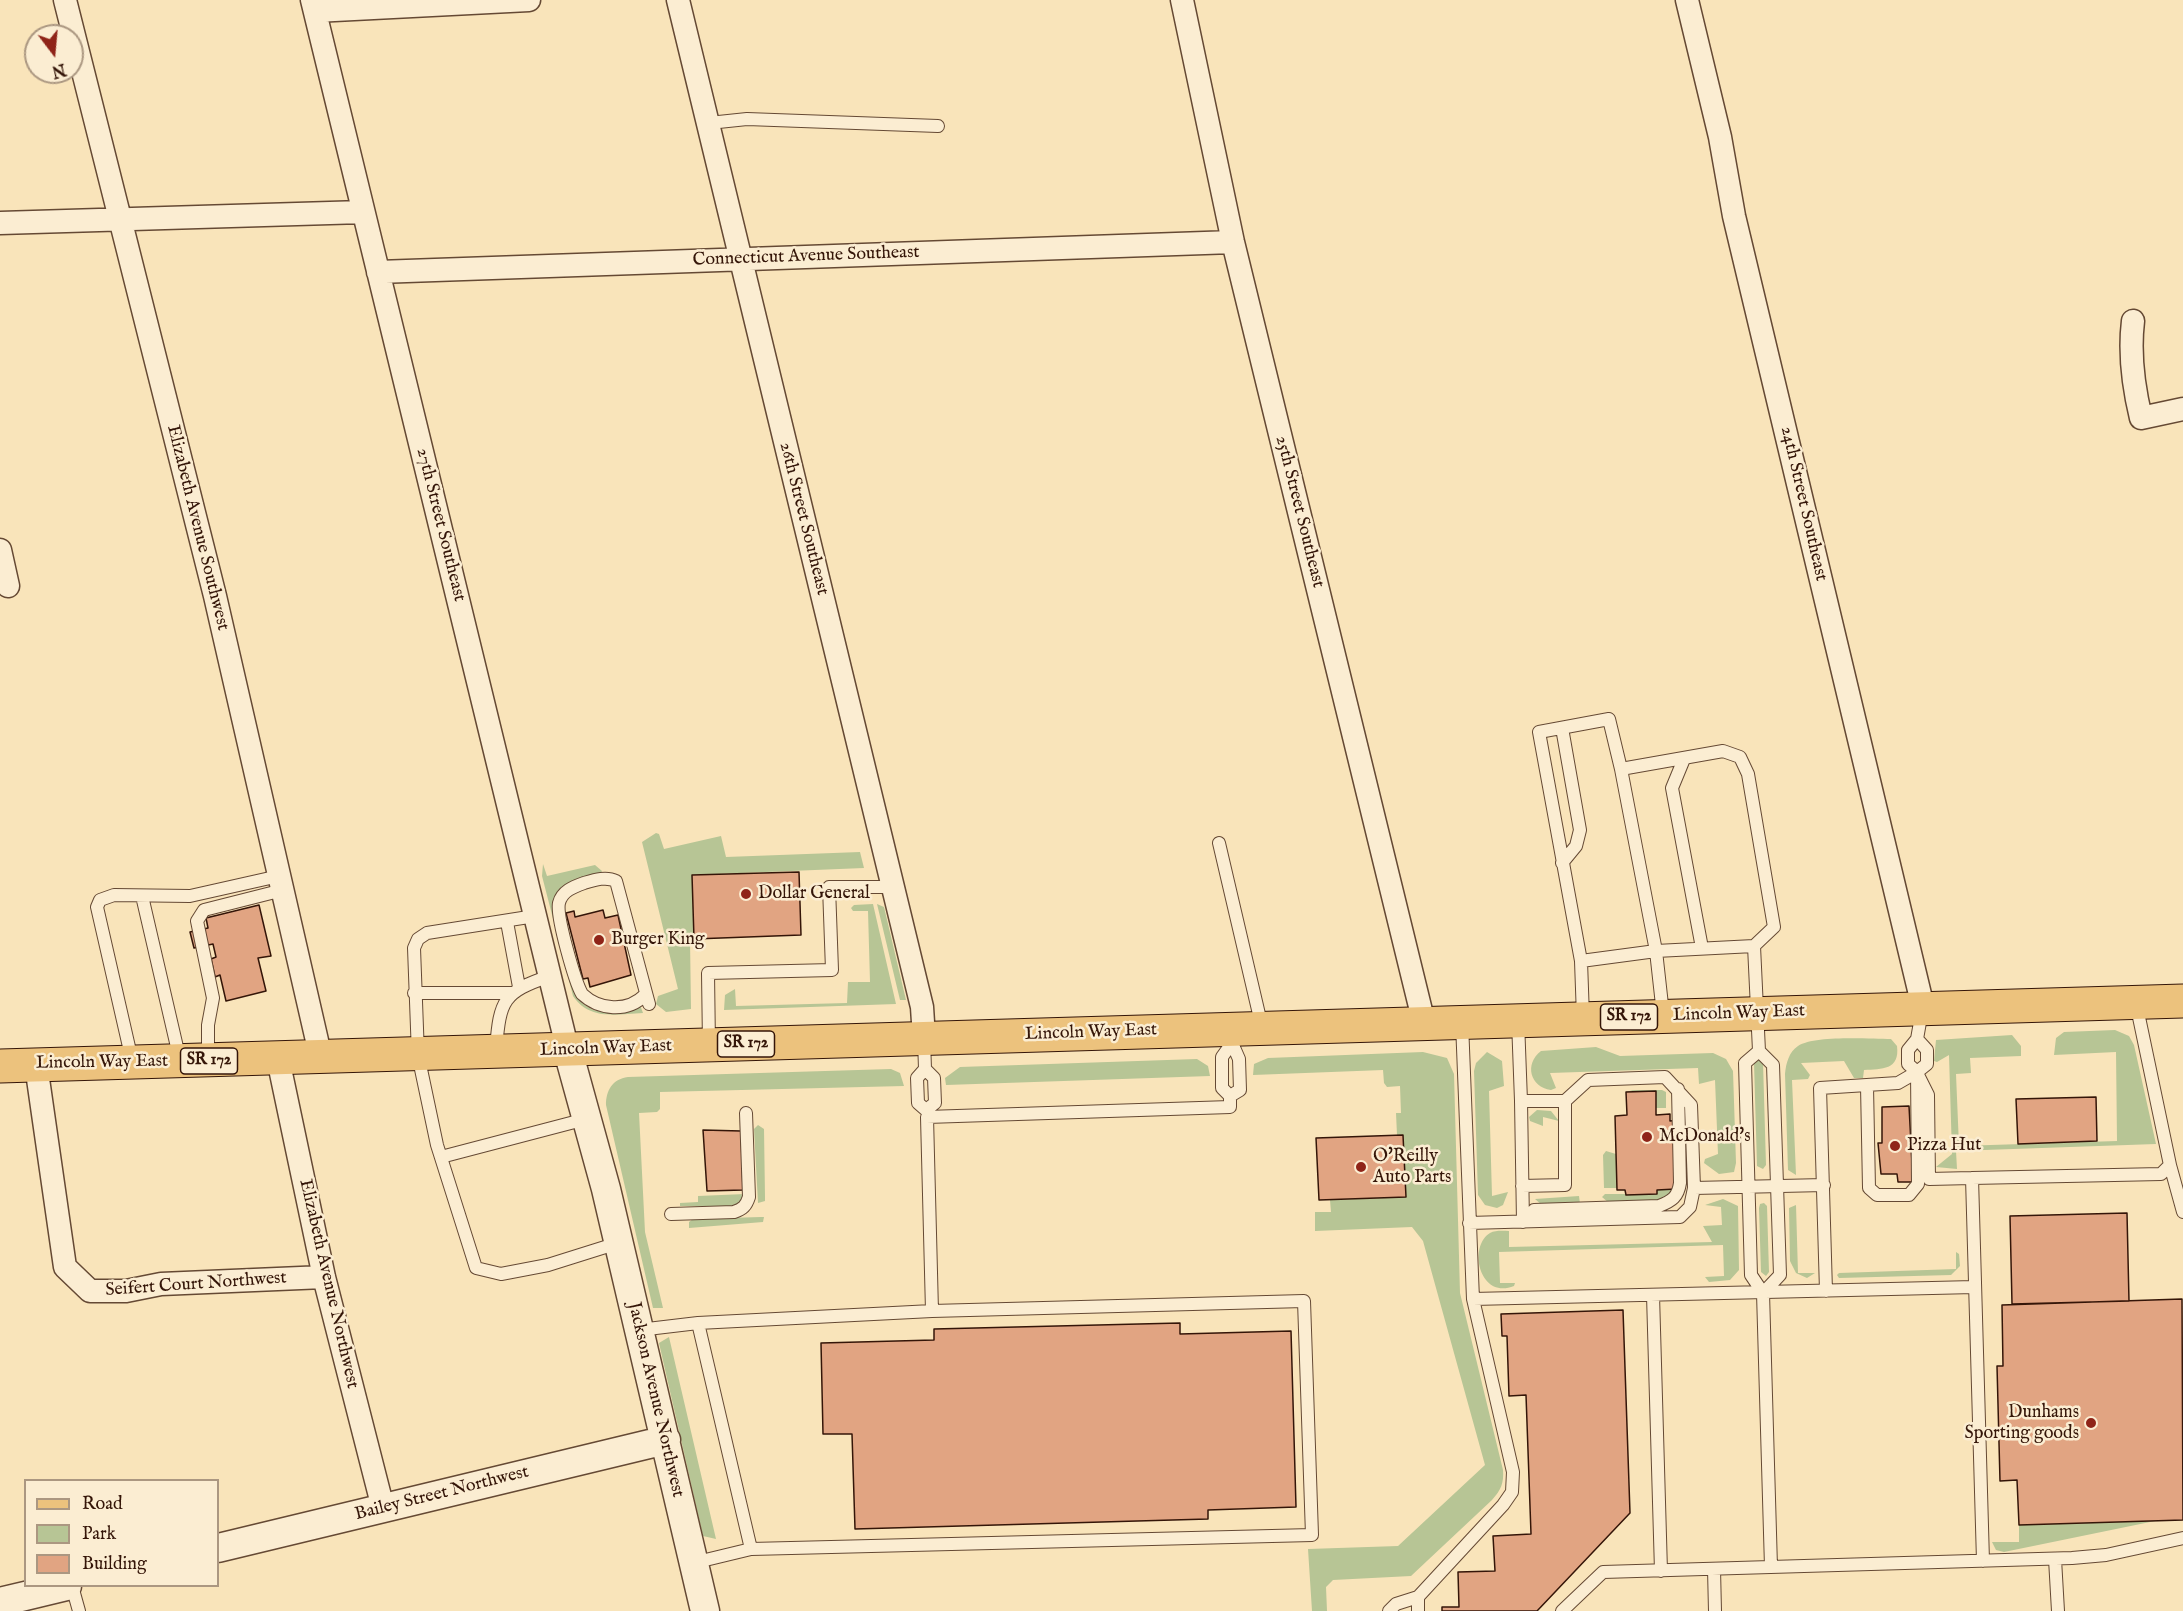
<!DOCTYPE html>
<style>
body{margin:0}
#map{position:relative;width:2183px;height:1611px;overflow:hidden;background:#f9e4ba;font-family:"IM FELL English",serif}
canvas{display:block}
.legend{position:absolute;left:24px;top:1479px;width:195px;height:108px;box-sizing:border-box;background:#fbedd2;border:2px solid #ab9781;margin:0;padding:8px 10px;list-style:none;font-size:18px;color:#341508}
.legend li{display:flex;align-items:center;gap:12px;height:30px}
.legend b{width:30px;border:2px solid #ab9781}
.north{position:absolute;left:24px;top:24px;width:60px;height:60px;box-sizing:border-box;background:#fbedd2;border:2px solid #ab9781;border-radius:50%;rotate:164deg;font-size:16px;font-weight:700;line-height:24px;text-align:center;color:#341508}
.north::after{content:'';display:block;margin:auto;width:21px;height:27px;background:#8f2418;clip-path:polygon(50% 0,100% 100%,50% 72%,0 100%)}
</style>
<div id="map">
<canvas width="2183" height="1611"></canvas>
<ul class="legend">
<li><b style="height:8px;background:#ecc27d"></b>Road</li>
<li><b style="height:16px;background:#b7c595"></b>Park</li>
<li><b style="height:16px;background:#e1a482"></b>Building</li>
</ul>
<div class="north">N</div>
</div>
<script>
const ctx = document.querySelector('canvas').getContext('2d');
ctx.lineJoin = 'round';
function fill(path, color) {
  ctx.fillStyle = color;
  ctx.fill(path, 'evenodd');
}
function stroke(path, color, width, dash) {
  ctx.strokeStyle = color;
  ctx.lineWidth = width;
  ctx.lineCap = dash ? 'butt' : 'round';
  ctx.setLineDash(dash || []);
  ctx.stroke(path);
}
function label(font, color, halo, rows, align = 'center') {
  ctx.font = font + ' "IM FELL English",serif';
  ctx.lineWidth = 5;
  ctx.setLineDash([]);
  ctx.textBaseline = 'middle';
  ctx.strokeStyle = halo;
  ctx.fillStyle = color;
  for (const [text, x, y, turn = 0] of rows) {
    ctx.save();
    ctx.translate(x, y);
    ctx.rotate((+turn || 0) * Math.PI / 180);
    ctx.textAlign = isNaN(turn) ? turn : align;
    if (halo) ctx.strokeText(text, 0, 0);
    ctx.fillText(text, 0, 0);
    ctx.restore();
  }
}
fill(new Path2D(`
 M656 833 659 834 664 849 721 836 726 857 860 852 864 868 692 875 694 939H690L691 1009 666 1012 656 1004 658 996 678 989 642 842Z
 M543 864 547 876 595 865 602 871 601 873 565 886C565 920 554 1007 603 1012 616 1013 628 1009 640 1005L643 1013C617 1014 590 1021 573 996L542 876Z
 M873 904 896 1004 724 1010 725 995 735 989 736 1006 847 1003 848 982H870L868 911H853L851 908 854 905Z
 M877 904 884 907 906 1000H900Z
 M2115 1030 2129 1036 2134 1045 2156 1144 1956 1151 1957 1169 1936 1167 1952 1154 1949 1055 1937 1062 1934 1061 1936 1040 2012 1035 2021 1046V1056L1970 1058 1971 1073 1956 1074 1959 1146 2117 1141 2116 1052 2054 1055 2056 1038 2064 1032Z
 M1891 1039 1897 1046C1900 1070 1882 1069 1864 1070L1863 1078H1854L1844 1061 1801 1063 1810 1075 1808 1079 1792 1080 1796 1175 1788 1170 1785 1074C1786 1063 1789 1052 1798 1046 1815 1035 1869 1039 1891 1039Z
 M1596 1047 1620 1056 1713 1053 1726 1059 1733 1071 1736 1163 1734 1172 1719 1174 1704 1163 1705 1159 1718 1154 1715 1080 1699 1084 1698 1068 1550 1073 1556 1088 1551 1090C1530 1087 1524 1064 1541 1051Z
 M1423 1052 1447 1058 1454 1074 1460 1293 1503 1470C1504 1483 1501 1490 1492 1500L1411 1576 1333 1580 1326 1587 1327 1611H1312L1308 1549 1398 1546 1485 1465 1423 1241 1412 1227 1315 1231V1212H1331L1330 1200 1406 1197 1403 1135H1397L1396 1113H1401L1400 1086 1387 1087 1384 1083 1383 1070 1253 1075 1254 1064 1268 1058Z
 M1487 1052 1502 1061 1504 1086 1489 1091 1492 1196 1508 1192 1503 1205 1497 1208 1485 1205 1478 1195 1474 1071 1476 1063Z
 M1197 1059 1208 1066 1210 1076 946 1085 945 1078 960 1067Z
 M1757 1059 1763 1062 1766 1165 1763 1169 1757 1166 1754 1063Z
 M891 1069 900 1073 904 1086 660 1092V1109L657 1112 639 1113 645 1232 663 1308H653L606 1105C606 1091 612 1079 628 1077Z
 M1633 1090H1662L1666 1092V1108H1656V1091L1626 1092Z
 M1537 1110 1551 1111 1559 1121 1543 1117V1126L1530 1121 1529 1117Z
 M758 1125 764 1129 765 1197V1201L758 1203 754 1129Z
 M1606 1151 1616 1154 1617 1188H1604L1603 1155Z
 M1676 1189 1664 1201 1609 1203 1602 1197 1605 1194H1657V1190Z
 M745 1194 744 1200 735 1206H680V1203L698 1202V1196Z
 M1579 1196 1580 1204 1542 1205 1535 1199Z
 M1723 1199 1738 1206 1739 1270 1730 1280 1709 1282 1705 1277 1724 1276 1723 1245 1499 1252 1500 1283H1515L1514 1286C1479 1300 1468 1246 1490 1233 1496 1230 1503 1231 1509 1231V1247L1712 1242 1703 1226 1722 1225 1721 1207 1705 1205Z
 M1764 1203 1767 1206 1769 1272 1766 1276 1761 1272 1759 1208 1760 1204Z
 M1796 1205 1798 1273H1815L1807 1278 1796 1273 1790 1261 1789 1208Z
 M761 1217H764L763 1222 689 1228V1222L693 1219Z
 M1956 1252 1959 1254 1960 1266 1951 1275 1839 1278 1837 1275 1839 1273 1956 1269Z
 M669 1337 716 1539 703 1536 659 1343Z
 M2155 1521 2004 1552 1996 1550 1992 1542H2019V1525Z`), '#b7c595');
const building = new Path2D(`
 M799 872 801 935 694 939 692 875Z
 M259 905 271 956 258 958 266 991 226 1001 220 975 215 977 211 959 216 957 213 944 194 948 190 932 208 928 206 918Z
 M603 910 605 918 618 915 631 975 590 987 588 978 583 979 566 913 574 911 575 917Z
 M1656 1091V1115L1670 1114V1121L1679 1120 1676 1189 1657 1190V1194L1626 1195 1625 1190H1617L1615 1116 1627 1115 1626 1092Z
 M2096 1097 2097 1141 2018 1144 2016 1099Z
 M1909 1106 1913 1182H1898L1897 1174H1881L1878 1143H1882V1107Z
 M703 1130 741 1131 743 1190 707 1191Z
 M1403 1135 1406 1197 1319 1200 1316 1138Z
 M2127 1213 2129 1301 2012 1304 2010 1216Z
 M2182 1299 2183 1520 2019 1525 2017 1480 2000 1481 1997 1366H2003L2002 1305Z
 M1623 1310 1630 1513 1537 1611H1442V1607H1459L1458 1572 1495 1571 1493 1536 1531 1534 1526 1395 1509 1396 1507 1336H1502L1501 1314Z
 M1180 1323V1334L1291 1331 1296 1507 1208 1510V1519L855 1529 852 1434H823L821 1343 934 1340V1329Z`);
fill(building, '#e1a482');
stroke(building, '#341508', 1.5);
const service = new Path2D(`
 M709 123 747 119 938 126
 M1562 728 1580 830 1576 846 1562 863
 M1684 759 1672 788 1702 948
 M1219 843 1262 1027
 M142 896 180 1060
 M535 916 427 933 418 939 414 948 418 1055 437 1145 476 1268 501 1274 548 1265 618 1243
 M507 922 519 987
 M1581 961 1656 951 1754 946
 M414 993H512
 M645 995C627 1013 599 1010 582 994 575 982 556 916 559 903 562 891 573 887 584 883 594 880 606 876 616 881L649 1004
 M1663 1014 1656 951 1621 769 1723 751 1740 757 1748 774 1774 927 1754 946 1759 1051 1773 1065 1780 1275 1763 1293 1751 1275 1745 1063 1759 1051
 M1583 1017 1581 961 1539 732 1609 719 1621 769
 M1518 1021 1521 1101
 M924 1039 925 1069 934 1078 935 1103 926 1110 918 1103 917 1078 925 1069
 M1917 1039 1927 1050V1064L1917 1072 1908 1064V1050L1917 1039 1922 1011
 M709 1045 708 973 832 970 829 887H893
 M496 1048C500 1000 503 992 550 976
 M132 1060 97 907 100 900 114 895 190 896 279 876
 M208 1060V1025L213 998 197 921 204 910 283 890
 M1917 1073 1928 1095 1929 1179 1972 1178
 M1867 1086 1869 1188 1877 1195H1909L1918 1184 1917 1072
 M441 1157 586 1119
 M2170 1165 2183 1212
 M1522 1186 1565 1185V1101
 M1694 1188 1824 1185
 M671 1214 734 1212C743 1209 746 1206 749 1197L746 1113
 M1523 1222 1534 1210 1659 1206C1672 1201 1678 1197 1680 1183L1678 1089
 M1469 1223 1680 1217 1690 1207 1694 1188 1691 1105 1665 1077 1588 1080 1565 1101H1521L1523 1222
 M1826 1291 1820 1088 1898 1083 1917 1072
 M1763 1293 1771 1567
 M1653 1295 1661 1571
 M1473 1299 1974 1287
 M932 1311 927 1117 1230 1107V1096L1222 1088V1057L1232 1043 1239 1059 1240 1090 1230 1096
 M639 1330 698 1323
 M2055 1559 2058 1611
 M1983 1561 1972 1178 2161 1174 2170 1165 2136 1003
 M693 1563 751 1549 698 1323 932 1311 1304 1301 1312 1535 751 1549
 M1714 1569 1715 1611
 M72 1586 79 1611
 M1389 1611 1396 1604 1418 1597
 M1418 1611V1597L1503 1505 1512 1492 1513 1472 1473 1299 1462 1023
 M1562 1611 1603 1572 2072 1558 2106 1555 2183 1538`);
const minor = new Path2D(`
 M65 0 215 596 321 1058
 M312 0 568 1051
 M678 0 922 1007 924 1038
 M1182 0 1233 242 1424 1023
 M1687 0 1720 137 1734 216 1923 1007
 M315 11 529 0
 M0 223 363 212
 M378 272 1233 242
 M2133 321C2129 354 2133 385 2141 418L2183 409
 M0 550 8 586
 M278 1059 324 1277 383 1508
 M36 1065 65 1267 90 1291H126L161 1284 324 1277`);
const tertiary = new Path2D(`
 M568 1051 606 1189 705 1611
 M218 1548 666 1440
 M0 1602 67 1586`);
const primary = new Path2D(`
 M0 1066 2183 1001`);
stroke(service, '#654934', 14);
stroke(minor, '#654934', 25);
stroke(tertiary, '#654934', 31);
stroke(primary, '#341508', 35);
stroke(service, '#fbedd2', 12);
stroke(minor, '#fbedd2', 22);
stroke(tertiary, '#fbedd2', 28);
stroke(primary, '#ecc27d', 33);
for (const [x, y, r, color] of [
 [746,894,6,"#8f2418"],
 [599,940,6,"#8f2418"],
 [1647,1137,6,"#8f2418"],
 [1895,1146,6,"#8f2418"],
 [1361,1167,6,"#8f2418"],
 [2091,1423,6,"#8f2418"]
]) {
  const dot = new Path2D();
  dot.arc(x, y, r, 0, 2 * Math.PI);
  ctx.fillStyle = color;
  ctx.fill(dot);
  stroke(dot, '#fbedd2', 2);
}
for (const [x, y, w] of [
 [1629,1017,57],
 [746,1044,57],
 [209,1061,57]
]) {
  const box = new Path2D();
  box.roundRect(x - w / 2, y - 13, w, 26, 4.5);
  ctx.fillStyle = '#fbedd2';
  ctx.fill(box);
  stroke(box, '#341508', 1.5);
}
label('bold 16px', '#341508', null, [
 ["SR 172",1629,1017],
 ["SR 172",746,1044],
 ["SR 172",209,1061]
]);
label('18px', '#341508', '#fbedd2', [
 ["Connecticut Avenue Southeast",806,257,-2],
 ["24th Street Southeast",1803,504,77],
 ["25th Street Southeast",1299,512,76],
 ["26th Street Southeast",803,519,76],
 ["27th Street Southeast",440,525,76],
 ["Elizabeth Avenue Southwest",197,528,76],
 ["Lincoln Way East",1739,1014,-2],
 ["Lincoln Way East",1091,1033,-2],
 ["Lincoln Way East",606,1049,-2],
 ["Lincoln Way East",102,1063,-1],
 ["Elizabeth Avenue Northwest",328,1284,77],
 ["Seifert Court Northwest",196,1285,-4],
 ["Jackson Avenue Northwest",655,1400,77],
 ["Bailey Street Northwest",442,1494,-14]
]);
label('18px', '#341508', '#fbedd2', [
 ["Dollar General",758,894],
 ["Burger King",611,940],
 ["McDonald's",1659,1137],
 ["Pizza Hut",1907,1146],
 ["O'Reilly",1373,1157],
 ["Auto Parts",1373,1178],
 ["Dunhams",2079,1413,"right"],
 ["Sporting goods",2079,1434,"right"]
], 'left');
</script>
